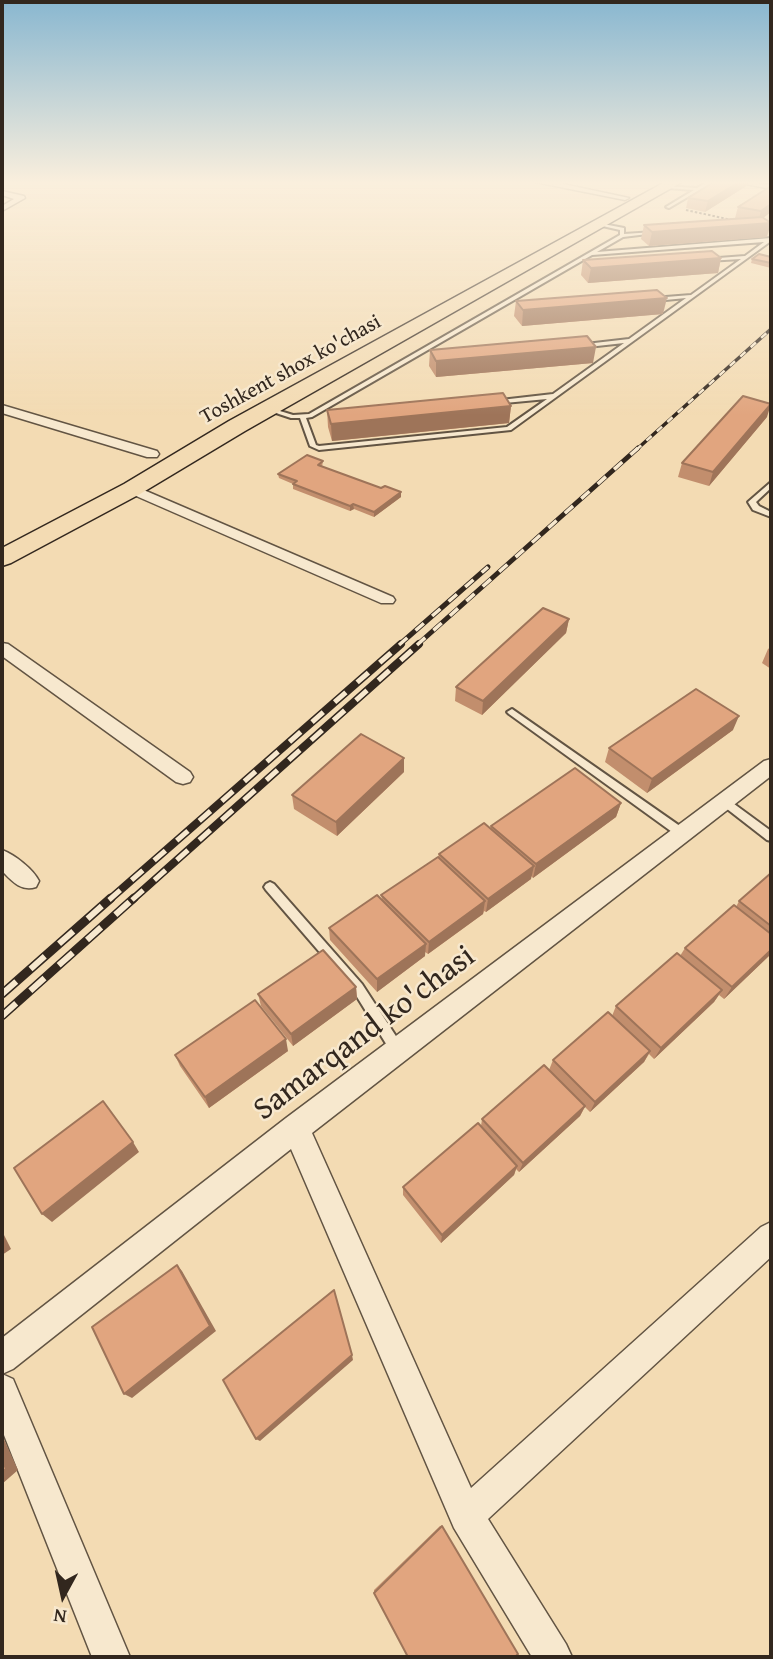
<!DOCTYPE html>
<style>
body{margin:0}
#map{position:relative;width:773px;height:1659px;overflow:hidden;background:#f3dbb3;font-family:"Gentium Book Plus",serif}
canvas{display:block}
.frame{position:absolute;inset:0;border:4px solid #32271e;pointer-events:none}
.north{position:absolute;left:28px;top:1561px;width:70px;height:70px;-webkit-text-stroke:5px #f7e8ce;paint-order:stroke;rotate:188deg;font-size:19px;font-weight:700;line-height:28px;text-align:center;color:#32271e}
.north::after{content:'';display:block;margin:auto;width:24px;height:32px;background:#32271e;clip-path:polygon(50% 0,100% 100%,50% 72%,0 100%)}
</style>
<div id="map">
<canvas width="773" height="1659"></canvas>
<div class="frame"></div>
<div class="north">N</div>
</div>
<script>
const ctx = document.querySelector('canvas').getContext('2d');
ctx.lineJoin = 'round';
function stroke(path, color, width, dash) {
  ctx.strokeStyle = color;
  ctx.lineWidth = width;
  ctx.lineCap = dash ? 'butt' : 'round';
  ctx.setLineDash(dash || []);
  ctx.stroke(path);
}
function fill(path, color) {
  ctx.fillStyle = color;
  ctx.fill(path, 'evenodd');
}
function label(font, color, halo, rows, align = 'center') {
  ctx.font = font + ' "Gentium Book Plus",serif';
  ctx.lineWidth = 5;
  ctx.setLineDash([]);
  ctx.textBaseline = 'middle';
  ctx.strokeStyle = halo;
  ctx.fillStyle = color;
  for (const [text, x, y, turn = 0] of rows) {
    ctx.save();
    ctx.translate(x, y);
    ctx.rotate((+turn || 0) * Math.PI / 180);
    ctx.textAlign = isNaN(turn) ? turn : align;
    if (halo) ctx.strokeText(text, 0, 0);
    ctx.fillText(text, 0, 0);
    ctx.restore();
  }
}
const lane = new Path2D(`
 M707 182H713L669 208 666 207 694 190 667 188 666 186 697 188Z
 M598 223 624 228V234L654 232 656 233 623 237 597 252 771 238V241L511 430 319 450 310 446 300 418H291L264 409 267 407 293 415 309 414 620 235V230L598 225ZM764 242 745 256 705 259 707 261 741 259 691 295 653 298 655 301 686 298 629 339 577 345V347L579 348 624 343 553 394 492 401V403L494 404 547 399 507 427 319 446 316 445 306 418 312 417 592 255Z
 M771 482V488L756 502 759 506 771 512V517L753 510 748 502Z
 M512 709 687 831 688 834 687 837H679L509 714 507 712Z
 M726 798 771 831V841L767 840 722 805 721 802Z
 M270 882 274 884 362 984 403 1047 404 1051 403 1055 398 1057 393 1055 354 992 266 890 264 887 266 884Z`);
const street = new Path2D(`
 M535 182H554L629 198 625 200Z
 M742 182 771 185V189L746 184Z
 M2 191 24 196 25 198 2 211V206L14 199 2 195Z
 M2 405 157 451 159 454 157 457H147L2 413Z
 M132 485 393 597 395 600 393 603H381L127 492 125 489Z
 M2 643 8 644 190 772 193 777 190 782 183 784 176 782 2 656Z
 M771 759V776L312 1133 471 1488 761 1227 771 1222V1257L488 1519 566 1644 572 1657H532L454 1528 291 1149 13 1369 2 1374 13 1379 130 1657H92L2 1430V1338L286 1118 764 761Z
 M2 850C15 855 33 869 39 881L36 887C21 892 12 881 2 871Z`);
const primary = new Path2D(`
 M665 182H682L245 431 140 494 11 563 2 566V548L124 484 229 421Z`);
stroke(lane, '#625443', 4);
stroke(street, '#625443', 3);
stroke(primary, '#32271e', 3);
stroke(new Path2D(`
 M686 210 732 220`), '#32271e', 2, [2.5, 2]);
fill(lane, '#f7e8ce');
fill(street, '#f7e8ce');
fill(primary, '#f3dbb3');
const railFar3 = new Path2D(`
 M636 450 771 329`);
const railFar2 = new Path2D(`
 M399 645 488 567
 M417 645 638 448`);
const railFar1 = new Path2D(`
 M109 900 401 644
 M132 900 419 644`);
const rail = new Path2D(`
 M2 994 111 898
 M2 1016 134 898`);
stroke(railFar3, '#32271e', 3.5);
stroke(railFar2, '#32271e', 5);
stroke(railFar1, '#32271e', 8);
stroke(rail, '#32271e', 9);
stroke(railFar3, '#f7e8ce', 2.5, [7]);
stroke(railFar2, '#f7e8ce', 3.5, [11]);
stroke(railFar1, '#f7e8ce', 5, [15]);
stroke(rail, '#f7e8ce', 6, [19]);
fill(new Path2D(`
 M748 185 705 212 686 208 688 198Z
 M771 186 763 218 767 237 649 246 641 239 644 225 740 218H735L738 207Z
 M771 257V268L751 263 752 259Z
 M721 258 718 273 588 283 581 275 583 260Z
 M516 301 663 314 522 326 514 316Z
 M430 350 593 363 436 377 429 366Z
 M511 406 509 423 332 441 328 427 327 410Z
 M767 417 709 486 678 477 682 463Z
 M323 461 322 467 401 497 374 517 354 509 350 511 293 489V484L279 478 278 474Z
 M569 619 566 633 482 715 455 701 456 687Z
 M771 647V669L762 663 768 649Z
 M733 730 647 793 605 762 609 748Z
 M404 772 337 836 294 809 292 795Z
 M621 803 616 817 533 878 531 876V879L486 912 484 911 483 914 428 954 425 952V956L377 992 330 940 329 928 382 899 381 895 438 857 439 854 490 829 491 826Z
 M771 873V954L724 999 719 995 714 1002 654 1059 649 1054 644 1062 590 1112 585 1107 580 1116 519 1172 516 1169 514 1175 441 1243 403 1195V1187L481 1126 482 1119 549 1070 553 1060 612 1016 616 1006 680 956 685 948 736 907 739 901Z
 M356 987 357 999 293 1046 261 1006 258 994Z
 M288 1051 209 1108 180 1066 175 1055Z
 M440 1526H442L374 1593V1590Z`), '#c28e6d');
fill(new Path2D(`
 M739 182H749L748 185 705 212 708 201Z
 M771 204V212L758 222 761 211Z
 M771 223 767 237 649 246 652 232Z
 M721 258 718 273 588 283 591 268Z
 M667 298 663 314 522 326 523 310Z
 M596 347 593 363 436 377V361Z
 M771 404 767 417 709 486 713 472Z
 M511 406 509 423 332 441 331 424Z
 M401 492V497L374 517V512Z
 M353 504 354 509 350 511V506Z
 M569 619 566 633 482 715 483 701Z
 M739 716 733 730 647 793 652 779Z
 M404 758V772L337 836 336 822Z
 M621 803 616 817 533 878 536 864Z
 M534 866 531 879 486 912 488 899Z
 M485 901 483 914 428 954 429 942Z
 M426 944 425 956 377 992V979Z
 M771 950V954L724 999 732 987Z
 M356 987 357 999 293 1046 291 1034Z
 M722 990 714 1002 654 1059 661 1048Z
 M286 1039 288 1051 209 1108 205 1097Z
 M650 1051 644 1062 590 1112 595 1102Z
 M585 1106 580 1116 519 1172 523 1163Z
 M133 1142 139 1152 52 1222 42 1214Z
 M517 1166 514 1175 441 1243 442 1235Z
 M2 1231 11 1249 2 1255Z
 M177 1265 182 1271 216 1331 132 1398 124 1394Z
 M352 1355 353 1360 260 1441 256 1439Z
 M2 1435 18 1470 2 1484Z`), '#9e7459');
const building = new Path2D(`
 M714 182H739L708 201 688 198Z
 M771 186V204L761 211 738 207Z
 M762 217 771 223 652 232 644 225Z
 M712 251 721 258 591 268 583 260Z
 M759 254 771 257V263L752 259Z
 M657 290 667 298 523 310 516 301Z
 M587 336 596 347 436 361 430 350Z
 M503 393 511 406 331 424 327 410Z
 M743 396 771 404 713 472 682 463Z
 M307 455 323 461 318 465 381 488 385 486 401 492 374 512 353 504 350 506 293 484 297 481 278 474Z
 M543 608 569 619 483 701 456 687Z
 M696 689 739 716 652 779 609 748Z
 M361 734 404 758 336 822 292 795Z
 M575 768 621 803 536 864 491 826Z
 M484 823 534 866 488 899 439 854Z
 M438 857 485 901 429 942 381 895Z
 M771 873V926L739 901Z
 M377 895 426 944 377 979 329 928Z
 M734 905 771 934V950L732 987 685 948Z
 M323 950 356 987 291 1034 258 994Z
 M677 953 722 990 661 1048 616 1006Z
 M255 1000 286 1039 205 1097 175 1055Z
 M608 1012 650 1051 595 1102 553 1060Z
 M544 1065 585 1106 523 1163 482 1119Z
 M103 1101 133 1142 42 1214 14 1168Z
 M478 1123 517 1166 442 1235 403 1187Z
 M177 1265 210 1326 124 1394 92 1327Z
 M334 1290 352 1355 256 1439 223 1380Z
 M2 1459 6 1469 2 1472Z
 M442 1526 518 1654 515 1657H408L374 1593Z`);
fill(building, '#e1a57f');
stroke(building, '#9e7459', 2);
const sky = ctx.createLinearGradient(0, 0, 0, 415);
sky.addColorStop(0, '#89b7d0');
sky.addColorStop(0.44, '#faefdd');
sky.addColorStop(1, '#faefdd00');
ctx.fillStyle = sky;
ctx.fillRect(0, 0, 773, 415);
label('21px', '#32271e', '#f7e8ce', [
 ["Toshkent shox ko'chasi",291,370,-29]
]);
label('32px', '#32271e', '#f7e8ce', [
 ["Samarqand ko'chasi",365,1034,-37]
]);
</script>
